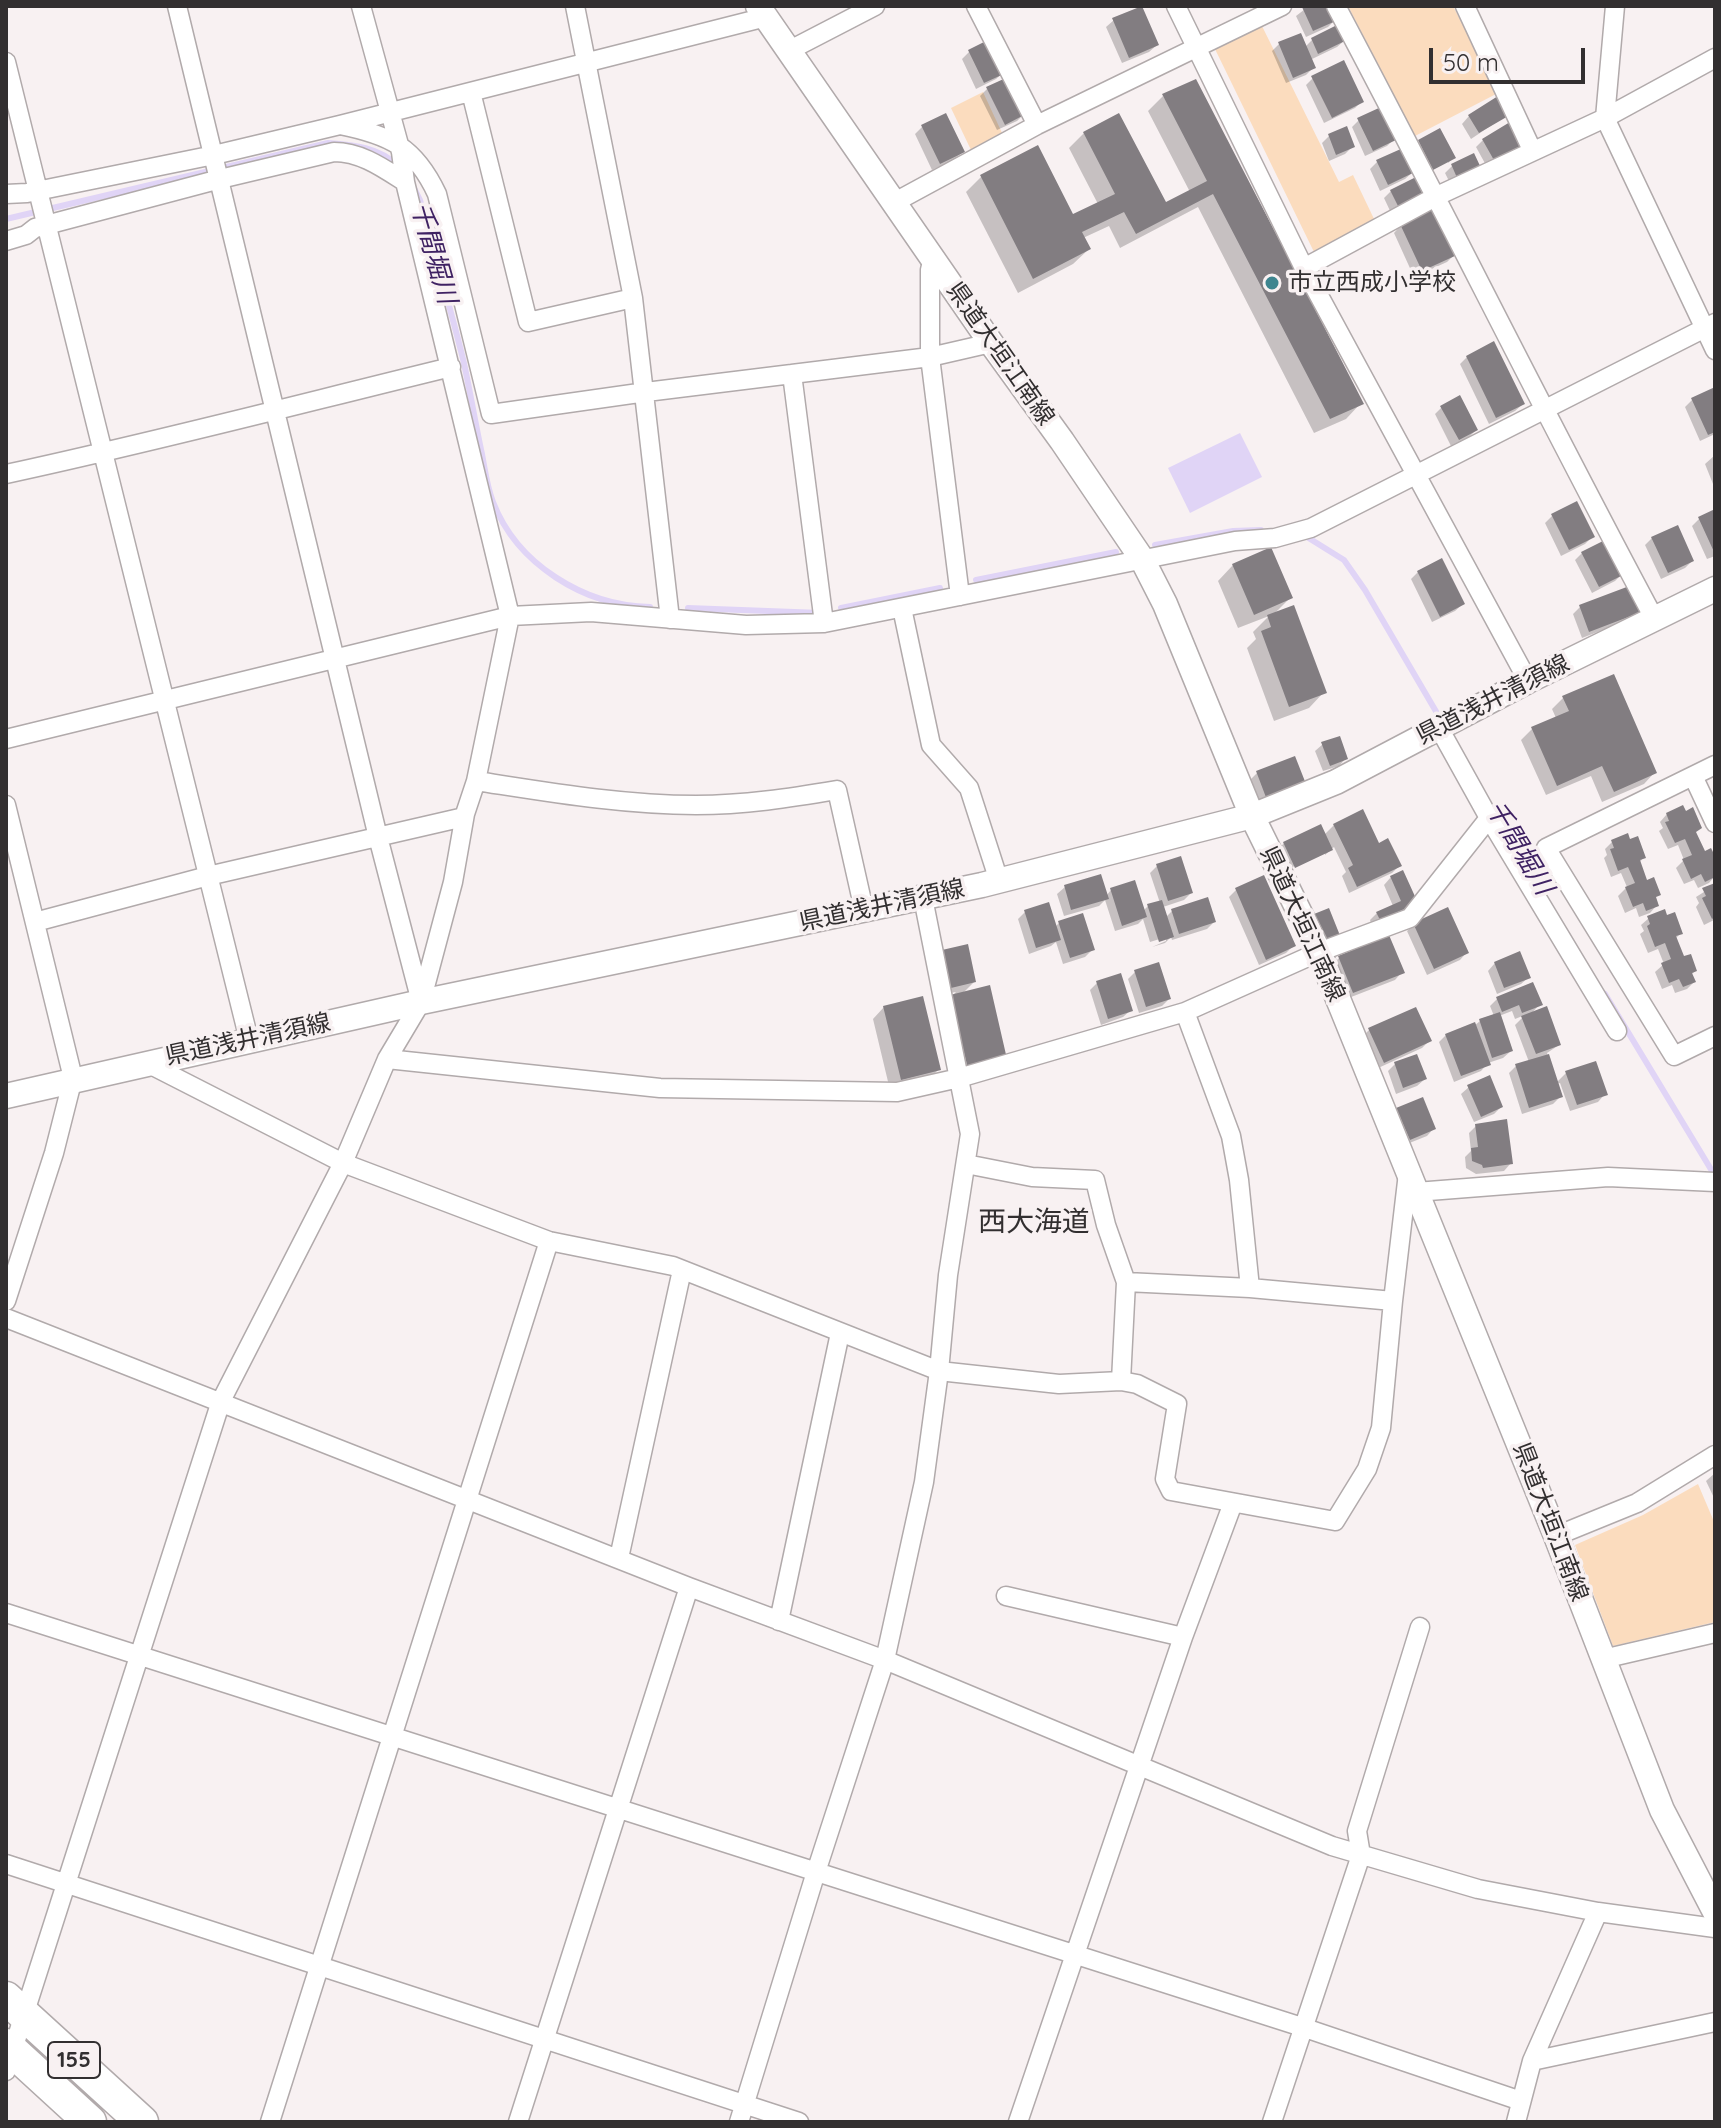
<!DOCTYPE html>
<meta charset="utf-8">
<style>
body{margin:0}
#map{position:relative;width:1721px;height:2128px;overflow:hidden;background:#f8f1f2;font-family:Quicksand,sans-serif}
canvas{display:block}
.frame{position:absolute;inset:0;border:8px solid #322f30;pointer-events:none}
.scale{position:absolute;left:1429px;top:48px;width:156px;height:36px;box-sizing:border-box;border:4px solid #322f30;border-top:0;padding-left:10px;font-size:24px;line-height:28px;white-space:nowrap;color:#322f30;-webkit-text-stroke:6px #f8f1f2;paint-order:stroke}
</style>
<div id="map">
<canvas width="1721" height="2128"></canvas>
<div class="frame"></div>
<div class="scale">50 m</div>
</div>
<script>
const ctx = document.querySelector('canvas').getContext('2d');
ctx.lineJoin = 'round';
function fill(path, color) {
  ctx.fillStyle = color;
  ctx.fill(path, 'evenodd');
}
function stroke(path, color, width, dash) {
  ctx.strokeStyle = color;
  ctx.lineWidth = width;
  ctx.lineCap = dash ? 'butt' : 'round';
  ctx.setLineDash(dash || []);
  ctx.stroke(path);
}
function label(font, color, halo, rows, align = 'center') {
  ctx.font = font + ' Quicksand,"Noto Sans JP",sans-serif';
  ctx.lineWidth = 7;
  ctx.setLineDash([]);
  ctx.textBaseline = 'middle';
  ctx.strokeStyle = halo;
  ctx.fillStyle = color;
  for (const [text, x, y, turn = 0] of rows) {
    ctx.save();
    ctx.translate(x, y);
    ctx.rotate((+turn || 0) * Math.PI / 180);
    ctx.textAlign = isNaN(turn) ? turn : align;
    if (halo) ctx.strokeText(text, 0, 0);
    ctx.fillText(text, 0, 0);
    ctx.restore();
  }
}
fill(new Path2D(`
 M1348 6H1453L1498 93 1415 136Z
 M1261 24 1339 182 1353 175 1375 221 1314 252 1214 47Z
 M983 92 1003 135 971 150 951 108Z
 M1698 1484 1715 1524V1622L1613 1646 1575 1545 1643 1515Z`), '#fbdcbe');
fill(new Path2D(`
 M1240 433 1262 477 1190 513 1168 468Z`), '#e0d4f6');
fill(new Path2D(`
 M1309 6H1329L1335 20 1328 27 1306 37 1296 16Z
 M1114 20 1157 45 1149 52 1122 63 1106 27Z
 M1338 27 1345 40 1337 47 1310 60 1314 67 1306 75 1286 83 1272 51 1279 44 1305 47 1312 40Z
 M969 52 1004 72 996 79 976 89 962 59Z
 M1313 78 1362 101 1355 108 1324 123 1306 85Z
 M987 89 1024 114 1017 121 997 130 980 96Z
 M1163 96 1361 403 1346 419 1314 433 1198 207 1120 248 1109 226 1083 238 1089 249 1073 264 1018 293 966 192 982 176 1072 217 1098 204 1069 148 1084 133 1165 205 1190 192 1148 111Z
 M1507 115 1471 139 1462 124 1469 116Z
 M1359 120 1394 139 1387 146 1365 156 1352 127Z
 M922 127 962 152 955 159 932 170 915 134Z
 M1329 136 1352 147 1345 154 1329 161 1322 143Z
 M1483 140 1521 145 1487 167 1476 147Z
 M1419 142 1453 158 1448 163V160L1424 172 1412 149Z
 M1473 156 1451 185 1445 173 1452 166Z
 M1377 162 1413 172 1405 179 1380 191 1370 169Z
 M1391 191 1426 195 1392 215 1384 198Z
 M1401 225 1454 255 1447 262 1414 277 1394 233Z
 M1467 357 1523 404 1515 411 1489 424 1460 364Z
 M1715 389V434L1700 441 1685 407 1692 400Z
 M1442 407 1476 430 1469 437 1451 446 1435 414Z
 M1715 455V483L1713 484 1705 464Z
 M1715 511V556L1707 559 1692 526 1699 519Z
 M1552 516 1592 537 1585 544 1561 556 1545 523Z
 M1652 538 1692 561 1685 568 1661 579 1645 545Z
 M1582 553 1622 574 1615 581 1592 593 1575 560Z
 M1233 565 1290 598 1274 614 1324 692 1309 708 1274 721 1247 648 1256 639 1253 632 1269 616 1238 628 1218 581Z
 M1418 572 1463 604 1455 611 1432 622 1411 579Z
 M1580 607 1641 611 1634 618 1582 638 1573 614Z
 M1563 698 1655 772 1644 784 1602 802 1591 776 1546 795 1521 740 1532 729 1556 718 1552 709Z
 M1323 744 1346 758 1339 766 1323 771 1315 751Z
 M1294 758 1304 783 1260 806 1250 780 1257 773Z
 M1667 814 1704 853 1715 861V876L1709 883 1698 888 1694 880 1684 884 1676 868 1684 860 1678 845 1668 849 1659 831 1663 828 1660 822Z
 M1334 825 1378 845 1399 866 1392 873 1349 893 1342 876 1346 872 1334 847 1325 855V852L1286 870 1277 851 1284 843 1324 835Z
 M1612 842 1644 857 1639 863 1657 905 1650 913 1639 917 1636 908 1625 913 1618 896 1627 887 1621 873 1611 877 1604 858 1607 855 1605 849Z
 M1157 866 1191 893 1184 900 1163 907 1166 917 1172 911 1214 922 1207 929 1172 940 1171 937 1165 943 1152 947 1166 941V937L1150 942 1143 919 1138 924 1115 931 1105 900 1099 906 1064 916 1057 894 1065 887 1106 896 1111 890 1143 911 1148 906 1160 903 1150 873Z
 M1391 877 1408 910 1372 926 1370 920 1377 913 1393 906 1384 885Z
 M1263 878 1293 946 1286 953 1259 965 1229 897 1236 890Z
 M1715 885V922L1714 920 1704 925 1696 907 1699 903 1696 897Z
 M1025 912 1055 927 1059 923 1092 950 1085 957 1063 964 1056 942 1051 946 1029 954 1018 919Z
 M1649 918H1666L1681 933 1675 939 1683 959 1695 971 1691 975 1694 982 1687 989 1675 993 1672 985 1662 989 1655 972 1664 964 1658 949 1648 953 1640 934 1644 931 1641 925Z
 M1414 924 1467 952 1460 960 1427 975 1407 931Z
 M943 952 974 982 962 994 994 1070 957 1079 940 1008 956 992 944 994Z
 M1339 958 1402 972 1395 980 1346 999 1332 965Z
 M1495 963 1529 977 1521 984 1497 994 1488 971Z
 M1135 972 1169 999 1162 1006 1139 1013 1128 979Z
 M1097 983 1131 1010 1123 1017 1101 1025 1090 990Z
 M1497 999 1540 1004 1530 1015 1559 1045 1547 1053 1556 1083 1566 1073 1605 1094 1598 1102 1570 1111 1560 1083 1556 1084 1560 1097 1553 1104 1522 1114 1509 1073 1516 1066 1529 1062 1515 1025 1525 1015 1515 1019 1512 1011 1499 1016 1511 1051 1503 1058 1488 1063 1481 1071 1454 1082 1439 1042 1446 1035 1474 1026 1480 1021 1494 1016 1490 1006Z
 M884 1007 938 1070 927 1081 890 1090 873 1019Z
 M1369 1030 1429 1041 1422 1048 1376 1069 1362 1037Z
 M1395 1064 1425 1079 1417 1086 1396 1094 1388 1071Z
 M1469 1087 1501 1107 1494 1114 1474 1122 1461 1094Z
 M1398 1110 1434 1128 1427 1136 1402 1146 1390 1117Z
 M1476 1126 1511 1163 1504 1171 1476 1174 1466 1168 1465 1157 1471 1151 1469 1133Z
 M1715 1473V1500L1706 1481Z`), '#0003');
stroke(new Path2D(`
 M414 188 420 200C434 253 450 306 463 359 470 390 475 422 482 454 485 470 487 487 493 502 517 564 584 606 650 607
 M6 219 328 143C354 145 379 147 398 166
 M1307 537 1344 560 1365 590 1441 720
 M1155 545 1233 531 1261 530
 M976 580 1116 552
 M688 608 821 613
 M841 608 940 588
 M1605 994 1715 1176`), '#e0d4f6', 6);
fill(new Path2D(`
 M1142 6 1159 45 1129 58 1112 18Z
 M1331 6 1338 20 1313 31 1302 7Z
 M1339 24 1347 40 1318 54 1311 38Z
 M1301 33 1316 68 1293 78 1278 42Z
 M990 39 1006 73 984 83 968 50Z
 M1344 60 1364 102 1332 118 1311 76Z
 M1008 77 1026 114 1005 125 986 87Z
 M1196 79 1364 404 1330 419 1213 194 1136 234 1124 212 1082 232 1091 249 1033 279 980 175 1038 145 1073 214 1115 194 1083 132 1119 113 1166 202 1207 181 1162 94Z
 M1498 96 1510 115 1479 133 1468 115Z
 M1381 107 1396 140 1373 151 1357 118Z
 M946 113 965 152 940 164 921 125Z
 M1510 122 1523 146 1495 162 1482 139Z
 M1347 126 1355 147 1336 155 1328 134Z
 M1440 128 1456 158 1433 170 1418 140Z
 M1403 148 1415 172 1388 185 1376 160Z
 M1474 153 1481 168 1458 180 1451 164Z
 M1418 176 1428 196 1400 210 1390 190Z
 M1435 208 1457 255 1422 271 1400 224Z
 M1494 341 1525 404 1496 418 1466 356Z
 M1715 387V432L1708 435 1691 398Z
 M1460 395 1478 430 1459 440 1440 406Z
 M1577 501 1595 537 1569 550 1551 514Z
 M1715 509V554L1698 517Z
 M1678 525 1694 561 1668 573 1651 537Z
 M1607 539 1625 574 1599 587 1581 552Z
 M1271 547 1293 598 1254 615 1232 564Z
 M1442 558 1465 604 1440 617 1417 571Z
 M1632 585 1644 611 1589 632 1579 605Z
 M1294 605 1327 693 1289 707 1261 631 1271 627 1267 615Z
 M1614 674 1657 773 1614 792 1602 766 1557 786 1531 727 1569 711 1562 696Z
 M1340 736 1348 759 1330 766 1321 742Z
 M1295 756 1306 784 1267 800 1256 771Z
 M1683 805 1686 811 1693 807 1702 828 1696 832 1705 851 1711 848 1715 856V877L1705 882 1701 874 1691 879 1682 859 1692 855 1685 839 1675 843 1665 822 1669 821 1666 813Z
 M1363 809 1379 843 1388 838 1402 866 1357 887 1348 868 1353 865 1333 824Z
 M1321 824 1333 850 1295 868 1283 842Z
 M1628 833 1630 839 1638 836 1646 858 1640 860 1647 880 1654 877 1661 895 1656 897 1659 906 1646 911 1643 903 1633 907 1625 887 1635 883 1628 867 1618 871 1610 849 1614 848 1611 840Z
 M1181 856 1193 893 1168 901 1156 864Z
 M1403 870 1418 903 1380 920 1376 912 1401 901 1390 876Z
 M1101 874 1109 899 1071 910 1064 885Z
 M1264 875 1296 946 1266 960 1235 888Z
 M1135 880 1147 917 1122 926 1110 888Z
 M1715 883V917L1712 919 1702 898 1706 896 1702 888Z
 M1208 897 1216 922 1179 934 1171 909Z
 M1162 900 1174 937 1159 942 1147 904Z
 M1049 902 1061 940 1036 948 1024 910Z
 M1448 907 1469 953 1434 969 1413 923Z
 M1329 908 1341 938 1327 944 1314 914Z
 M1665 909 1667 915 1675 912 1683 934 1676 936 1684 956 1691 954 1697 971 1692 973 1696 982 1683 987 1679 979 1669 983 1661 963 1671 959 1665 943 1655 947 1647 926 1650 924 1647 916Z
 M1083 913 1095 950 1070 958 1058 921Z
 M1389 935 1405 973 1353 993 1338 956Z
 M968 944 976 982 951 988 942 950Z
 M1520 951 1531 978 1504 988 1494 962Z
 M1159 962 1171 999 1146 1007 1134 970Z
 M1121 973 1133 1011 1108 1019 1096 981Z
 M1533 982 1543 1005 1522 1013 1519 1005 1502 1012 1496 997Z
 M990 985 1007 1059 968 1069 950 995Z
 M923 996 941 1070 901 1080 883 1006Z
 M1547 1006 1561 1045 1536 1054 1521 1016Z
 M1416 1007 1432 1041 1384 1063 1368 1028Z
 M1500 1012 1513 1051 1492 1058 1479 1019Z
 M1475 1022 1491 1065 1461 1076 1445 1034Z
 M1417 1054 1427 1079 1403 1088 1394 1062Z
 M1549 1054 1563 1097 1529 1108 1515 1064Z
 M1596 1061 1608 1095 1577 1105 1565 1071Z
 M1490 1075 1503 1107 1481 1117 1467 1085Z
 M1423 1097 1436 1129 1410 1140 1396 1108Z
 M1507 1119 1513 1164 1483 1168 1482 1165 1472 1161 1471 1148 1478 1147 1475 1124Z`), '#827d81');
const street = new Path2D(`
 M177 6 378 837 420 998
 M575 6 633 298 670 619
 M976 6 1037 125
 M1176 6 1304 268 1528 681
 M1336 6C1444 209 1545 415 1654 618
 M1465 6 1532 150
 M1615 6 1605 118 1715 350
 M790 50 875 6
 M6 62 249 1040
 M471 92 528 322 633 298
 M340 125C390 135 415 147 437 194L491 414 646 392 930 357 991 343
 M6 194 27 193 214 155 340 125 766 17
 M895 202 1037 125 1282 6
 M6 241 26 235 35 228 220 179 334 152C361 152 383 168 405 182
 M933 258 930 270V357L960 596
 M1304 268 1437 196 1605 118 1715 58
 M792 374 824 623
 M6 474C155 442 303 403 451 367
 M902 608 931 745 969 788 999 881
 M1439 728 1489 818 1617 1031
 M6 739 510 616 591 612 746 625 824 623 1235 541 1275 538 1311 528 1715 323
 M1715 765 1546 848 1674 1056 1715 1036
 M1693 776 1715 823
 M476 781C548 792 622 805 696 805 744 805 790 798 837 790L864 910
 M6 805 73 1078 54 1153 6 1301
 M35 922 208 876 464 817
 M1185 1012 1231 1136 1239 1180 1250 1288
 M387 1059 660 1088 897 1092 959 1078 1185 1012 1319 952 1410 918 1489 818
 M145 1062 343 1163 549 1241 673 1266 939 1371 1059 1384 1121 1381 1137 1384 1177 1404 1165 1479 1171 1491 1335 1521 1367 1469 1381 1428 1393 1301 1408 1173
 M966 1164 1032 1177 1095 1180 1106 1225 1126 1282 1121 1381
 M1416 1192 1608 1177 1715 1182
 M1126 1282 1250 1288 1393 1301
 M6 1318 689 1587 885 1660 1332 1846 1478 1889 1598 1912 1715 1928
 M1556 1536 1637 1503 1715 1455
 M619 1558 682 1270
 M1006 1596 1183 1637
 M6 1613 1302 2027 1521 2101
 M779 1621 840 1333
 M1603 1659 1715 1633
 M6 1864 799 2122
 M1532 2061 1715 2022
 M6 2071 221 1401 343 1163 387 1059 421 1002 453 882 465 814 476 781 510 616 405 182 401 152 361 6
 M270 2122 549 1241
 M518 2122 689 1587
 M739 2122 816 1872 885 1660 924 1482 939 1371 948 1275 970 1134 923 898
 M1018 2122 1183 1637 1233 1503
 M1272 2122 1361 1855 1357 1831 1420 1627
 M1516 2122 1532 2061 1598 1912`);
const secondary = new Path2D(`
 M758 6 991 343 1062 441 1142 559 1165 604 1252 816 1319 952 1556 1536 1662 1810 1715 1912
 M6 1096 421 1002 982 885 1252 816 1336 782 1528 681 1715 589`);
const highway = new Path2D(`
 M6 1998 142 2122
 M6 2045 90 2122`);
stroke(street, '#b1aaab', 21);
stroke(secondary, '#b1aaab', 27);
stroke(highway, '#b1aaab', 35);
stroke(street, '#fff', 18);
stroke(secondary, '#fff', 24);
stroke(highway, '#fff', 32);
for (const [x, y, r, color] of [
 [1272,283,8,"#3e858f"]
]) {
  const dot = new Path2D();
  dot.arc(x, y, r, 0, 2 * Math.PI);
  ctx.fillStyle = color;
  ctx.fill(dot);
  stroke(dot, '#f8f1f2', 3);
}
for (const [x, y, w] of [
 [74,2060,52]
]) {
  const box = new Path2D();
  box.roundRect(x - w / 2, y - 18, w, 36, 6);
  ctx.fillStyle = '#f8f1f2';
  ctx.fill(box);
  stroke(box, '#322f30', 2);
}
label('bold 22px', '#322f30', null, [
 ["155",74,2060]
]);
label('24px', '#322f30', '#f8f1f2', [
 ["市立西成小学校",1288,283]
], 'left');
label('24px', '#322f30', '#f8f1f2', [
 ["県道大垣江南線",1000,354,55],
 ["県道浅井清須線",1493,700,-27],
 ["県道浅井清須線",882,906,-12],
 ["県道大垣江南線",1302,924,65],
 ["県道浅井清須線",248,1040,-12],
 ["県道大垣江南線",1550,1522,69]
]);
label('italic 26px', '#3f2263', '#f8f1f2', [
 ["千間堀川",433,253,74],
 ["千間堀川",1519,848,59]
]);
label('28px', '#322f30', '#f8f1f2', [
 ["西大海道",1034,1223]
]);
</script>
